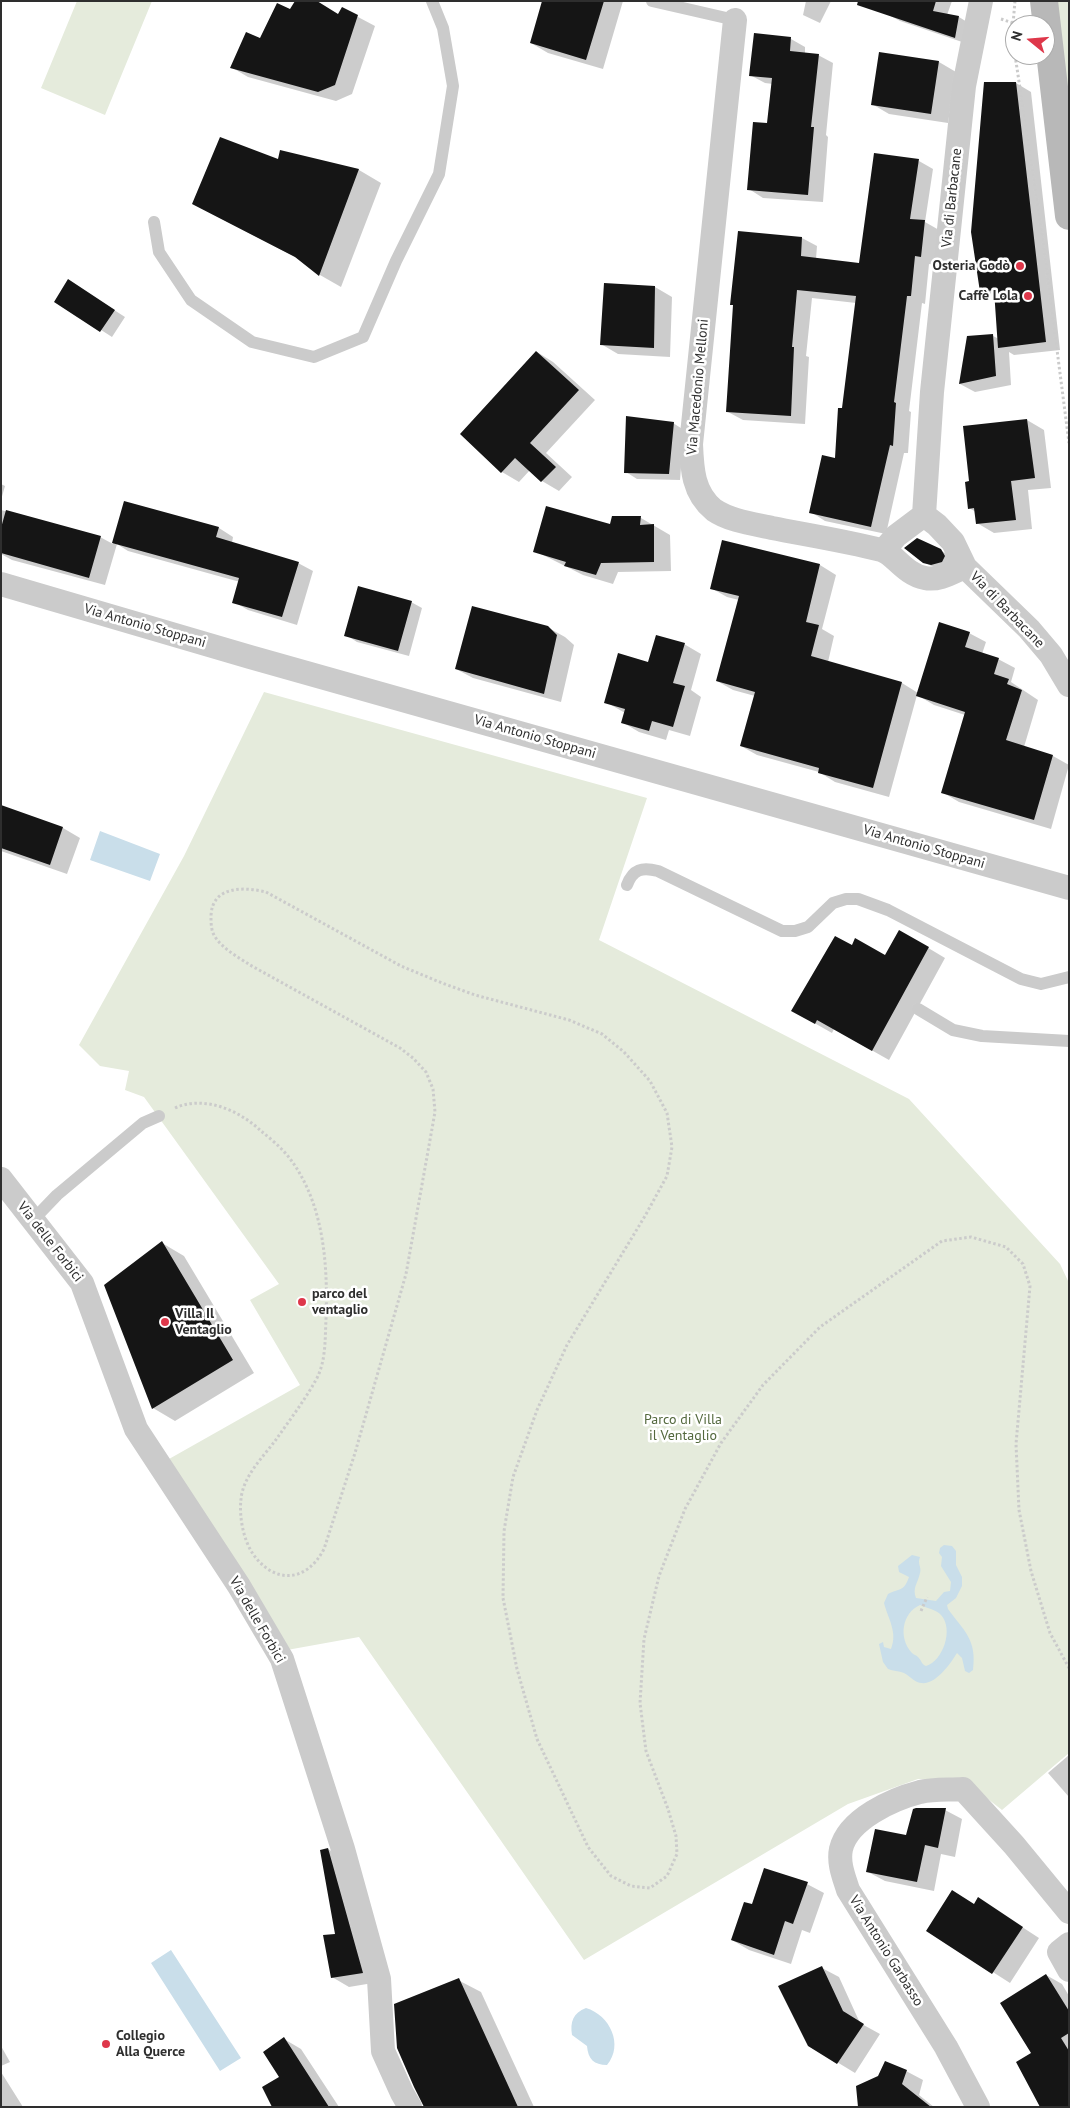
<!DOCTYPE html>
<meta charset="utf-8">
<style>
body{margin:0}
#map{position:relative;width:1070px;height:2108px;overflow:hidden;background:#fff;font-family:"PT Sans",sans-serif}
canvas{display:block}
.frame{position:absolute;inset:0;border:2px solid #2e2e2e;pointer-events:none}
.north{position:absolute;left:1005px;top:15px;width:50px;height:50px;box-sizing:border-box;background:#fff;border:1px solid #ababab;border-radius:50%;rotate:287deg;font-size:14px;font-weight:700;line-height:20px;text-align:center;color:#2e2e2e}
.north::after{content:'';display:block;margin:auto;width:18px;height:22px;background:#de374a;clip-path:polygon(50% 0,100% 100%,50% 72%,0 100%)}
</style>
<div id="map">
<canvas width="1070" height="2108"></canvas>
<div class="frame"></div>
<div class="north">N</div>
</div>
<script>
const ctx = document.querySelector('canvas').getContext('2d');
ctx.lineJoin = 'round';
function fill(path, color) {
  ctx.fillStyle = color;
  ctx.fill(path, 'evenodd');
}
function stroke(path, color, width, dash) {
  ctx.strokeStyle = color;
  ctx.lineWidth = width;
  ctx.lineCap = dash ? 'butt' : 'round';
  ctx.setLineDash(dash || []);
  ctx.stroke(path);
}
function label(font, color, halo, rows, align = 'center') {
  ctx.font = font + ' "PT Sans",sans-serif';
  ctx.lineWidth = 5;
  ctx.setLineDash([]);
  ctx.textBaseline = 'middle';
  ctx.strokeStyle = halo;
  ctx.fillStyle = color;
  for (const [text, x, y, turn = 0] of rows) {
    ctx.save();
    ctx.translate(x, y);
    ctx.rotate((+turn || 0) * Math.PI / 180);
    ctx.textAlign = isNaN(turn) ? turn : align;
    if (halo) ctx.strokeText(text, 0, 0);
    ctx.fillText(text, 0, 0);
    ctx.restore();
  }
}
fill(new Path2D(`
 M77 1H152L105 115 41 88Z
 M1054 1H1069V129Z
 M264 692 647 798 599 940 909 1099 1060 1264 1069 1283V1753L1002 1810 965 1781 918 1779 848 1804 584 1960 359 1637 287 1650 169 1459 300 1385 250 1300 279 1284 144 1097 125 1090 129 1071 100 1066 79 1045 184 856Z`), '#e5ebdc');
fill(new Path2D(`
 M100 831 160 854 150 881 90 860Z
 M944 1545 952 1546 956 1551V1565L962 1577V1586L956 1598 947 1605 948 1609C964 1631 977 1639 973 1670L969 1673 965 1671 962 1658 957 1653C950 1664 936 1685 921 1683 914 1682 910 1676 904 1673 899 1671 893 1671 888 1669L883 1662 879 1644 883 1642 884 1647 891 1649C898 1632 888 1619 884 1603L888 1594C899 1588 904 1592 909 1577L899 1572 898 1566 912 1555 920 1557C917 1564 922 1567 920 1573 918 1583 912 1588 916 1598L936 1601 944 1592 950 1591 951 1582 941 1566 942 1557 939 1553 940 1548ZM920 1605C927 1608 937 1610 941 1615 954 1629 943 1661 926 1666 921 1664 922 1661 918 1657 916 1655 914 1655 912 1653 898 1638 902 1613 920 1605Z
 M171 1950 241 2058 220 2071 151 1963Z
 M586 2008C610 2015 624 2045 607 2065 594 2065 588 2059 587 2046L572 2035C570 2022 573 2013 586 2008Z`), '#c9deea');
fill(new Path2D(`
 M543 1H623L603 69 548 53 531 43Z
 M806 1H831L820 23 803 15Z
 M880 1H952L947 15 959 17 972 25 968 44 900 21 887 14Z
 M343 9 375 26 352 94 336 101 248 77 231 67 290 11 339 15Z
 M791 39 805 47V53L818 55 833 63 826 135 828 137 823 202 763 198 749 189 768 125 773 84 765 83 750 75Z
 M880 53 939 62 956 72 948 123 889 114 872 104Z
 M1016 83 1031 92 1060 350 1014 355 1009 352 1011 385 975 392 960 384 993 336 999 339 996 299 981 291Z
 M281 151 359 170 381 183 341 287 320 275 301 260 193 204 278 160Z
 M919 161 933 169 925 222 939 230 935 265 929 264 925 304 922 303 909 411 911 412 908 453H904L886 534 825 521 811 512 836 460 856 303 812 298 806 356 809 357 805 424 743 420 728 412 739 232 802 238 817 246 816 259 860 264Z
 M605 284 655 287 672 297 670 357 618 354 601 344Z
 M80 288 125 317 112 337 56 301Z
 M537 352 553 362 595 400 546 453 572 477 559 491 542 481 530 470 519 482 502 472Z
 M1027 420 1044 430 1051 488 1028 490 1032 529 994 533 977 523 976 512 969 508 971 482 965 427Z
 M673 423 684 430 680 480 637 479 626 472Z
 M1 484 5 486 1 500Z
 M124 503 219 528 233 537 232 543 298 563 313 571 297 625 248 610 234 602 240 582 128 551 117 544 105 585 12 560 1 554V510L100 537 113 544Z
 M641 518 670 535 671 571 618 572 613 584 583 575 535 551 611 525Z
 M940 550 952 557 955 563 940 570 919 560Z
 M820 565 836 575 822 629 834 636 828 662 902 683 918 693 969 633 986 642 982 654 998 659 1015 668 1011 682 1038 700 1024 747 1053 756 1069 765 1051 829 959 802 942 792 965 715 934 705 917 695 889 797 835 782 819 772 757 755 741 746 755 696 733 690 717 681 739 600 727 597 711 588Z
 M411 602 422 608 409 656 357 642 346 635Z
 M547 627 565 637 574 645 561 702 473 678 456 669Z
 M684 644 701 654 691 690 701 697 690 736 669 730 666 740 639 732 622 722 625 713 606 702 649 663Z
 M1 807 63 828 80 838 67 874 1 851Z
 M900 931 945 958 889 1060 834 1029 832 1033 793 1011 852 947 885 957Z
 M162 1243 184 1256 254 1373 175 1421 153 1408 106 1286Z
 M1069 1755V1797L1048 1773Z
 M945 1810 962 1819 955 1857 941 1854 934 1891 885 1881 868 1872 907 1837Z
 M328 1849 345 1859 379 1982 349 1987 332 1977 336 1935Z
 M807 1884 824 1893 810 1933 802 1930 791 1964 749 1950 732 1940 753 1906Z
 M979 1899 1039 1938 1010 1983 927 1930 975 1905Z
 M822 1968 839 1977 860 2023 880 2034 855 2073 809 2045Z
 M1046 1975 1062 1984 1069 1996V2107L1033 2053Z
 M458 1980 481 1992 534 2107H424Z
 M284 2039 301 2049 339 2107H273L281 2077Z
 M1 2046 10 2062 1 2066Z
 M906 2071 923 2080 919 2095 934 2107H859Z
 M1 2072 23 2107H1Z`), '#0003');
fill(new Path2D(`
 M295 1H317L338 14 342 7 358 15 335 85 318 92 230 68 246 32 260 38 277 3 290 9Z
 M542 1H604L586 60 530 43Z
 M858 1H936L933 11 959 16 955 38 857 5Z
 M754 33 791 37 790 51 819 54 811 127H814L808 195 747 190 753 122 767 123 772 78 749 76Z
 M879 52 939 61 931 114 871 105Z
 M984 82H1016L1046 342 998 348 994 290 980 292 971 232Z
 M220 137 278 159 280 150 359 169 319 276 295 257 192 204Z
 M874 153 919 159 910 219 925 220 921 257 915 256 911 296H907L894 402 896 403 893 446 890 445 871 527 809 513 822 455 835 458 838 408H842L856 296 797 290 792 347H794L791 416 726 412 733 305H730L738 231 802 237 801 256 859 263Z
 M68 279 115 310 100 332 54 302Z
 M604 283 655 286 654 348 600 345Z
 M993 334 996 376 959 384 967 336Z
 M536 351 579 390 530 443 556 467 541 482 515 458 501 473 460 434Z
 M626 416 674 422 669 474 624 473Z
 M1027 419 1035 478 1011 481 1016 520 976 524 974 508 968 509 965 482 969 481 963 426Z
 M124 501 219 527 216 537 299 562 282 617 232 603 239 578 112 543Z
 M546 506 610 524 612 516H641L640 525 654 524V562L601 563 596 575 564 566 566 562 533 552Z
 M6 510 101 536 89 578 1 553V528Z
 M917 538 941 549 945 556 942 562 931 565 923 563 904 548Z
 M722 540 820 564 806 622 819 625 811 656 902 682 873 788 818 773 819 768 740 746 755 692 716 681 739 596 710 589Z
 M358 586 412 601 398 651 344 636Z
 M472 606 548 626 557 635 544 694 455 669Z
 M939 622 970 632 965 647 999 658 994 674 1009 679 1007 684 1022 690 1006 740 1053 755 1034 820 941 793 965 712 916 696Z
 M656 635 685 643 673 683 685 686 673 727 652 721 649 731 621 723 625 709 604 703 618 653 648 662Z
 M1 805 63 827 50 865 1 848Z
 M899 930 929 947 872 1051 817 1020 815 1024 791 1011 835 936 852 945 855 938 885 955Z
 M162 1241 233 1360 152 1409 104 1285Z
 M916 1808H946L938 1848 925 1845 917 1882 866 1872 875 1829 906 1835 913 1809Z
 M328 1848 363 1973 331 1978 323 1935 335 1934 320 1850Z
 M764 1868 808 1882 793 1924 785 1921 774 1955 731 1940 744 1902 752 1904Z
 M952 1890 974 1904 978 1897 1023 1927 992 1974 926 1931Z
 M822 1966 843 2011 864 2024 837 2064 808 2046 778 1986Z
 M1046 1974 1069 2011V2033L1061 2038 1069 2051V2107H1040L1016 2062 1031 2053 1000 2003Z
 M459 1978 518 2107H424L414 2087 397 2048 394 2004Z
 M284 2037 329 2107H272L262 2087 279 2077 263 2052Z
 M885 2061 907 2070 902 2084 931 2107H858L856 2086 878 2076Z`), '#151515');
stroke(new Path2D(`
 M1015 1 1012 36 1015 55
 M1001 19 1013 23
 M1015 55 1043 241 1069 443
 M175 1108C204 1095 239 1110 261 1131 271 1139 283 1149 291 1160 324 1205 328 1265 326 1319 325 1339 326 1360 317 1378 305 1400 289 1421 275 1441 262 1458 243 1477 241 1499 239 1516 243 1539 253 1554 275 1585 307 1582 324 1549L355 1453 406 1274 435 1112 433 1089 426 1072 413 1058 400 1048 250 965C238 957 221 948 214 935 211 930 211 922 211 916 212 885 245 887 266 892L401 966 442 983 475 995 569 1020 602 1034 624 1052 650 1081 667 1113 672 1147 667 1176 645 1216 567 1345 537 1410 513 1477 504 1531 503 1598 517 1669 537 1739 588 1847 611 1876 631 1886 650 1888 667 1876 677 1854 676 1836 668 1809 646 1751 640 1703 644 1639 659 1576 685 1509 721 1443 763 1385 820 1327 942 1241 971 1237 1006 1247 1023 1264 1030 1286 1016 1444 1019 1510 1031 1571 1050 1633 1069 1668
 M921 1611 927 1597`), '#cbcbcb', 3, [2.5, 2.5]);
stroke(new Path2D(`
 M652 1 735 20
 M154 222 159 252 191 300 252 342 314 357 363 337 396 261 439 174 453 86 443 28 432 1
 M627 885C633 869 642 867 658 871L782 931H795L808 927 833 903 846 899H858L888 910 1021 979 1041 984 1069 977
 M918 1009 953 1030 982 1036 1069 1041
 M33 1220 57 1195 143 1123 159 1116`), '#cbcbcb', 12);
stroke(new Path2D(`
 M735 20 691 444C692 469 693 493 714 510 730 521 754 524 772 528 808 535 846 541 881 550 894 553 904 574 925 578 939 581 953 572 965 567
 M924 515 932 392 964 86 981 1
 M924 515 937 525 953 542 965 567 1029 629 1051 655 1069 685
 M884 550 896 536 924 515
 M1 584 250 657 1069 888
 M1 1179 82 1283 136 1429 239 1586 282 1659 343 1849 379 1979 383 2051 402 2093 410 2107
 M1069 1944 1059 1952 1069 1970
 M978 2107 946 2047 848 1890C844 1877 838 1863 841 1849 848 1819 893 1799 920 1792 933 1789 949 1790 963 1789L1014 1845 1069 1912`), '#cbcbcb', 24);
stroke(new Path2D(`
 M1044 1 1069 216`), '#b8b8b8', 28);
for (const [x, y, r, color] of [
 [1020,266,5,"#de374a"],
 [1028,296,5,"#de374a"],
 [302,1302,5,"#de374a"],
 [165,1322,5,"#de374a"],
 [106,2044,5,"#de374a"]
]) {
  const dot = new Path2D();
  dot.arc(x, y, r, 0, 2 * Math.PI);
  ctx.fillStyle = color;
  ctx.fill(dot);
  stroke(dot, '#fff', 2);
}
label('14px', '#2e2e2e', '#fff', [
 ["Via di Barbacane",952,198,-84],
 ["Via Macedonio Melloni",698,387,-85],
 ["Via di Barbacane",1007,610,46],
 ["Via Antonio Stoppani",145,626,16],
 ["Via Antonio Stoppani",535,737,16],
 ["Via Antonio Stoppani",924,847,16],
 ["Via delle Forbici",50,1242,52],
 ["Via delle Forbici",257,1620,60],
 ["Via Antonio Garbasso",886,1951,58]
]);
label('bold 14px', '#2e2e2e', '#fff', [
 ["Osteria Godò",1010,266,"right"],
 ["Caffè Lola",1018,296,"right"],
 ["parco del",312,1294],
 ["ventaglio",312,1310],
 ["Villa Il",175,1314],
 ["Ventaglio",175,1330],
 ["Collegio",116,2036],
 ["Alla Querce",116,2052]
], 'left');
label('14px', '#53683d', '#fff', [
 ["Parco di Villa",683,1420],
 ["il Ventaglio",683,1436]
]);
</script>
